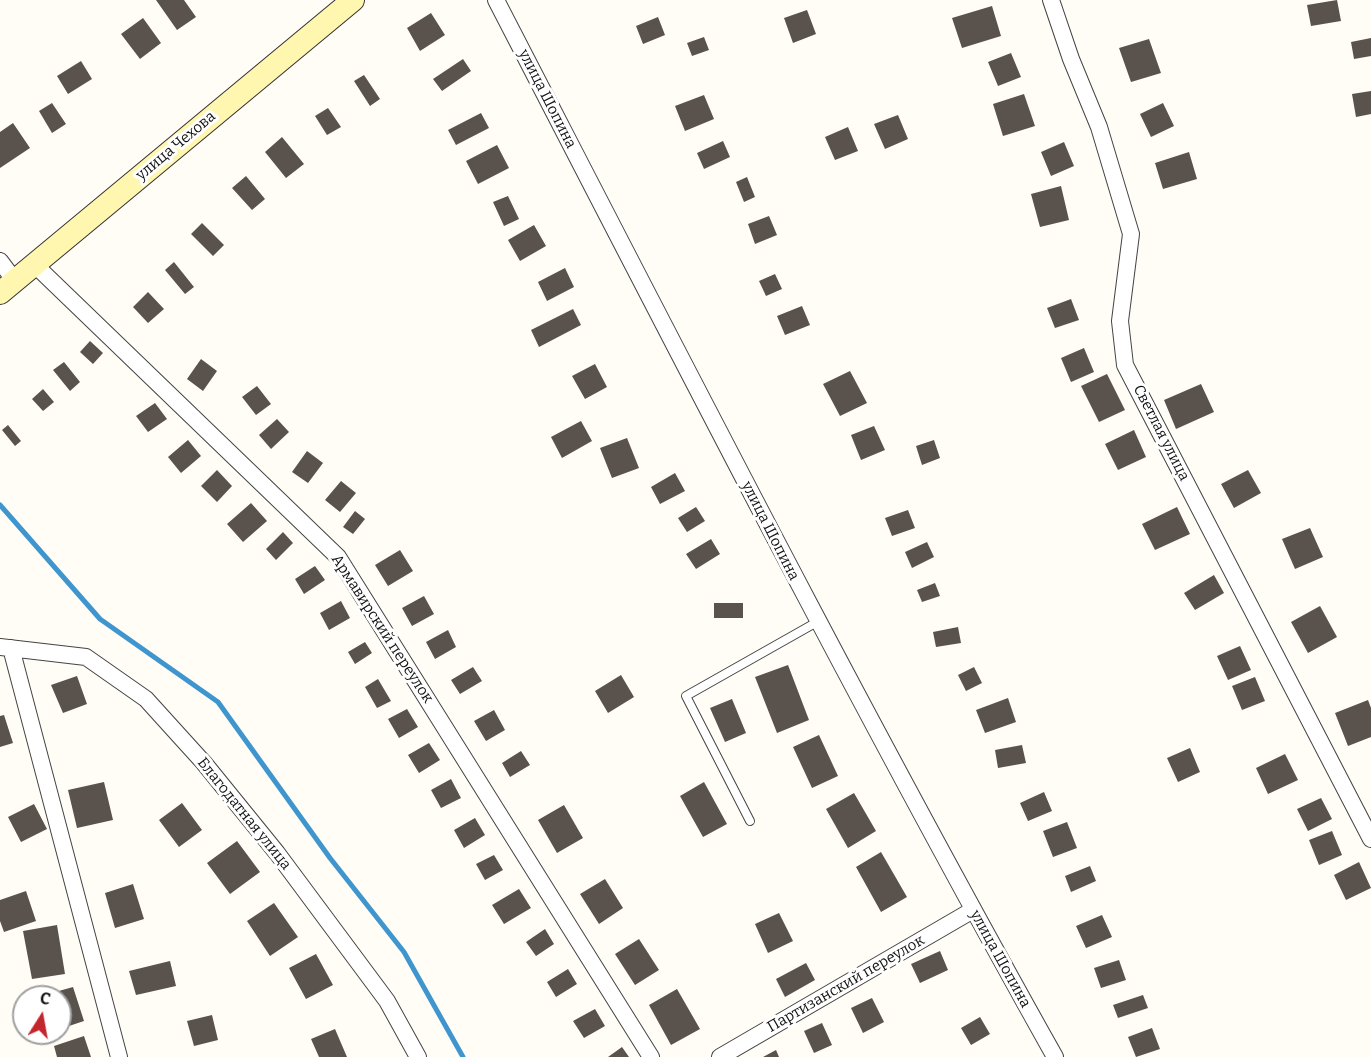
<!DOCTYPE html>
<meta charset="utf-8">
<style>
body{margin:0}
#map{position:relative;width:1371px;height:1057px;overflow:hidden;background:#fffdf5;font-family:Bitter,serif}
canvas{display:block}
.north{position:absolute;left:12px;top:985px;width:60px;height:60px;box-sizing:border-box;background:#fff;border:2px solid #a0a0a0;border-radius:50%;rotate:11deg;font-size:16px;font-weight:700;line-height:24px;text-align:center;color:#111}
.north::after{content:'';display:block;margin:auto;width:21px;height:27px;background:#c4262e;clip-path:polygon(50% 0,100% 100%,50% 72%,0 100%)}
</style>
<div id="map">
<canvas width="1371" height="1057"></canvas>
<div class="north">С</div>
</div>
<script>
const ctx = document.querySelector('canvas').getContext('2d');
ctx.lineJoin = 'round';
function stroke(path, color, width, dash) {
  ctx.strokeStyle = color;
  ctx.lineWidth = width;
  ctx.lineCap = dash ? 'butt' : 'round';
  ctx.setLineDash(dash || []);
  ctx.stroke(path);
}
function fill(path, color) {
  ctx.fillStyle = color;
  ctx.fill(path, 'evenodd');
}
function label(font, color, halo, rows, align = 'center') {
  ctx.font = font + ' Bitter,serif';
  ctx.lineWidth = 6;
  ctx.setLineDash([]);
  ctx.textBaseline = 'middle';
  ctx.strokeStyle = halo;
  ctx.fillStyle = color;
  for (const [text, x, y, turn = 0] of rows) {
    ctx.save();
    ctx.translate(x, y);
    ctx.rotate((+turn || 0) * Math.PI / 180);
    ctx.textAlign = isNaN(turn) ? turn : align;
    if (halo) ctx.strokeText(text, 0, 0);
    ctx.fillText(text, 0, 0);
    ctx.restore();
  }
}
stroke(new Path2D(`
 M0 505 100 619 218 702 330 858 404 952 463 1057`), '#3f96cf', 5);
fill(new Path2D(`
 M156 0H184L196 17 177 30Z
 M1337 0 1341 21 1311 26 1307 5Z
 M992 6 1001 36 962 48 952 18Z
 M807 10 816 34 793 43 784 18Z
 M431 13 445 35 420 51 407 28Z
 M658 17 665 35 643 44 636 26Z
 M143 18 161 43 140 59 121 34Z
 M704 37 709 50 692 56 687 43Z
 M1371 38V56L1354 59 1351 42Z
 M1149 39 1161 73 1131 82 1119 48Z
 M1011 53 1021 77 998 86 988 62Z
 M463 59 471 71 442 91 433 79Z
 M81 61 92 79 68 94 57 76Z
 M364 75 380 99 370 106 354 81Z
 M1371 91V114L1356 117 1352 94Z
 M1024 94 1035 126 1003 136 993 104Z
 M704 95 714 119 685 131 675 106Z
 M52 103 66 124 52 133 39 111Z
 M1163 103 1174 126 1151 137 1140 114Z
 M328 108 341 127 327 135 315 116Z
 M481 113 489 128 456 145 448 130Z
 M898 115 908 139 885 149 874 124Z
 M13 123 30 148 0 168V132Z
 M848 127 858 151 835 160 825 137Z
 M282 137 304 164 286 178 265 152Z
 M723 141 730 157 704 169 697 153Z
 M1064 142 1074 166 1051 176 1041 152Z
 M497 145 509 168 478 184 466 161Z
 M1189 152 1197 179 1163 189 1155 163Z
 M246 176 265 199 252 210 232 188Z
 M747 177 755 197 744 202 736 182Z
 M1061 186 1069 220 1040 227 1031 194Z
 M508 196 519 219 504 226 493 202Z
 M769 216 777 235 755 244 748 224Z
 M202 223 224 245 213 256 191 234Z
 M534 225 546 246 520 261 508 240Z
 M174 262 194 287 185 294 165 270Z
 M565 268 574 287 547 301 538 282Z
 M775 274 782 289 766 296 759 281Z
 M148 292 164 309 148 323 133 307Z
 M1071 299 1079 320 1055 328 1047 308Z
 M802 306 810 325 785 335 777 316Z
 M573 309 581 325 539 347 531 330Z
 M90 341 103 353 93 364 80 352Z
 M1084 348 1094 372 1071 382 1061 358Z
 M201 359 217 371 203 391 187 379Z
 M64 362 80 382 70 391 53 370Z
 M595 364 607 387 585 399 572 376Z
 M850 371 867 403 840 416 823 384Z
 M1107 374 1125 410 1099 422 1081 386Z
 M1201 384 1214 412 1176 429 1164 400Z
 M257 386 271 404 256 415 242 397Z
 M43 389 54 402 43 411 32 399Z
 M155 403 167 419 148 432 136 416Z
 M277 419 289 432 271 449 259 435Z
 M581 421 592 441 562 458 551 437Z
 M8 425 21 441 15 446 2 430Z
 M874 426 885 450 861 460 851 435Z
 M1134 430 1146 457 1118 470 1105 444Z
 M627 438 639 468 612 478 600 448Z
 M188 440 201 456 181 473 168 457Z
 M934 440 940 458 922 465 916 446Z
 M307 451 323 463 308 483 292 472Z
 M217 470 232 486 217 502 201 486Z
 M1248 470 1261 493 1234 508 1221 484Z
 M675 473 685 491 660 504 651 487Z
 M341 481 356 493 340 512 325 500Z
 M251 503 267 521 243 542 227 524Z
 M696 507 705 521 687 532 678 518Z
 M1177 507 1190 534 1155 550 1142 524Z
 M908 510 915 528 892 536 885 518Z
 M355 511 365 519 353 534 343 527Z
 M1310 528 1323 557 1295 569 1282 539Z
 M283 532 293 543 276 560 266 549Z
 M711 539 720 554 696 569 686 554Z
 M927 542 934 557 912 568 905 552Z
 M400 550 413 571 388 586 375 565Z
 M315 566 325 580 304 594 295 579Z
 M1214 575 1224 593 1195 610 1184 593Z
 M935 583 940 596 922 602 917 590Z
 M424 596 434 614 412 626 402 608Z
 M341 601 350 618 329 630 320 613Z
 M714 603H743V618H714Z
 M1320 606 1337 637 1308 653 1291 622Z
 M958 627 961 643 936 647 933 632Z
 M448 630 456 647 435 659 426 642Z
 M365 642 372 653 355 664 348 652Z
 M1240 646 1251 670 1228 680 1217 656Z
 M788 665 809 720 777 733 755 677Z
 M473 667 482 681 460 694 451 680Z
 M974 667 982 683 966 691 958 675Z
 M621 675 634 697 608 713 595 691Z
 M77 676 87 704 63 713 51 685Z
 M1255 677 1265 701 1242 710 1232 686Z
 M378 679 391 701 377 708 365 687Z
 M1008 698 1016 722 985 733 976 710Z
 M732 699 746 733 725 742 710 708Z
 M1368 700 1371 708V737L1348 746 1335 713Z
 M407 709 418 727 399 738 388 719Z
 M494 710 505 730 486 741 474 721Z
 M4 715 13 743 0 747V716Z
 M819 735 838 776 812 788 793 747Z
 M429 743 440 760 419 773 408 755Z
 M1022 745 1026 763 998 768 995 750Z
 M1190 748 1200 772 1178 782 1167 758Z
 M521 751 530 765 510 777 502 763Z
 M1285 754 1298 780 1268 794 1256 768Z
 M451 779 461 798 441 808 431 790Z
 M104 782 113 820 77 828 68 790Z
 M704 782 727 824 703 837 680 796Z
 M1044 792 1052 811 1028 821 1020 803Z
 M854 793 876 831 848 848 826 809Z
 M1321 798 1332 819 1308 831 1297 809Z
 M182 803 202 830 179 847 159 820Z
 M34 804 47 829 21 842 8 817Z
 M564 805 583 838 557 853 538 820Z
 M475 818 485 835 464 848 454 830Z
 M1067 822 1077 848 1053 857 1043 831Z
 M1332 831 1342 855 1319 865 1309 840Z
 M237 841 260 872 230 894 207 863Z
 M881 852 907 897 881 912 856 867Z
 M494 855 503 870 485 880 476 864Z
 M1359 862 1371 888 1346 900 1334 875Z
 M1090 866 1096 881 1071 892 1065 876Z
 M605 879 623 908 599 924 580 894Z
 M133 884 144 919 115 928 105 893Z
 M519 889 531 908 504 924 492 905Z
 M26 891 36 921 4 932 0 921V900Z
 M274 903 298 937 270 956 247 921Z
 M779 913 793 941 768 953 755 924Z
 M1102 915 1112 937 1086 948 1076 926Z
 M57 925 65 974 32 979 23 931Z
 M545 929 554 944 536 956 526 942Z
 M639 939 659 970 635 985 615 954Z
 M940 951 948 970 920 983 911 964Z
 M316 954 333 985 306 999 289 968Z
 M1119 960 1126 980 1101 988 1094 968Z
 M170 961 176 986 136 995 129 971Z
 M806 963 815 980 785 997 776 979Z
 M568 969 577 984 556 997 547 982Z
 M73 987 84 1021 60 1029V997L41 996Z
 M677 989 700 1029 671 1045 649 1005Z
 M1143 995 1148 1008 1118 1018 1113 1005Z
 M872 998 884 1022 863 1033 851 1008Z
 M595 1009 605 1026 584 1038 573 1021Z
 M212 1015 218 1040 194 1046 187 1021Z
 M980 1017 990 1034 971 1045 961 1028Z
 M822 1023 832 1045 814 1053 804 1031Z
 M1152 1028 1160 1049 1136 1057 1128 1037Z
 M335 1029 347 1057H319L311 1039Z
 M84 1036 91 1057H57L54 1046Z
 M622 1047 629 1057H608Z
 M776 1050 779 1057H763Z`), '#5a524d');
const lane = new Path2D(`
 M750 821 686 696 817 622`);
const street = new Path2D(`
 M496 0C679 354 860 709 1055 1057
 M1051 0 1071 59 1099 127 1131 234 1120 321 1125 365 1371 839
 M0 261 15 281
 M34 264 338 557 651 1057
 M0 647 86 657 146 699 204 763 277 853 387 1001 418 1057
 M11 648 119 1057
 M720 1057 973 910`);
const secondary = new Path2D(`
 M0 293 353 0`);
stroke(lane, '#444', 10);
stroke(street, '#444', 18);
stroke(secondary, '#333', 24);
stroke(lane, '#fff', 8);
stroke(street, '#fff', 16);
stroke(secondary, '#fff6b0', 22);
label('15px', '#111', '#fff', [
 ["улица Шопина",547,99,63],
 ["улица Чехова",176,146,-40],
 ["Светлая улица",1161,433,63],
 ["улица Шопина",770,531,63],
 ["Армавирский переулок",382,629,57],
 ["Благодатная улица",244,814,51],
 ["улица Шопина",1000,959,61],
 ["Партизанский переулок",846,984,-30]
]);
</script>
